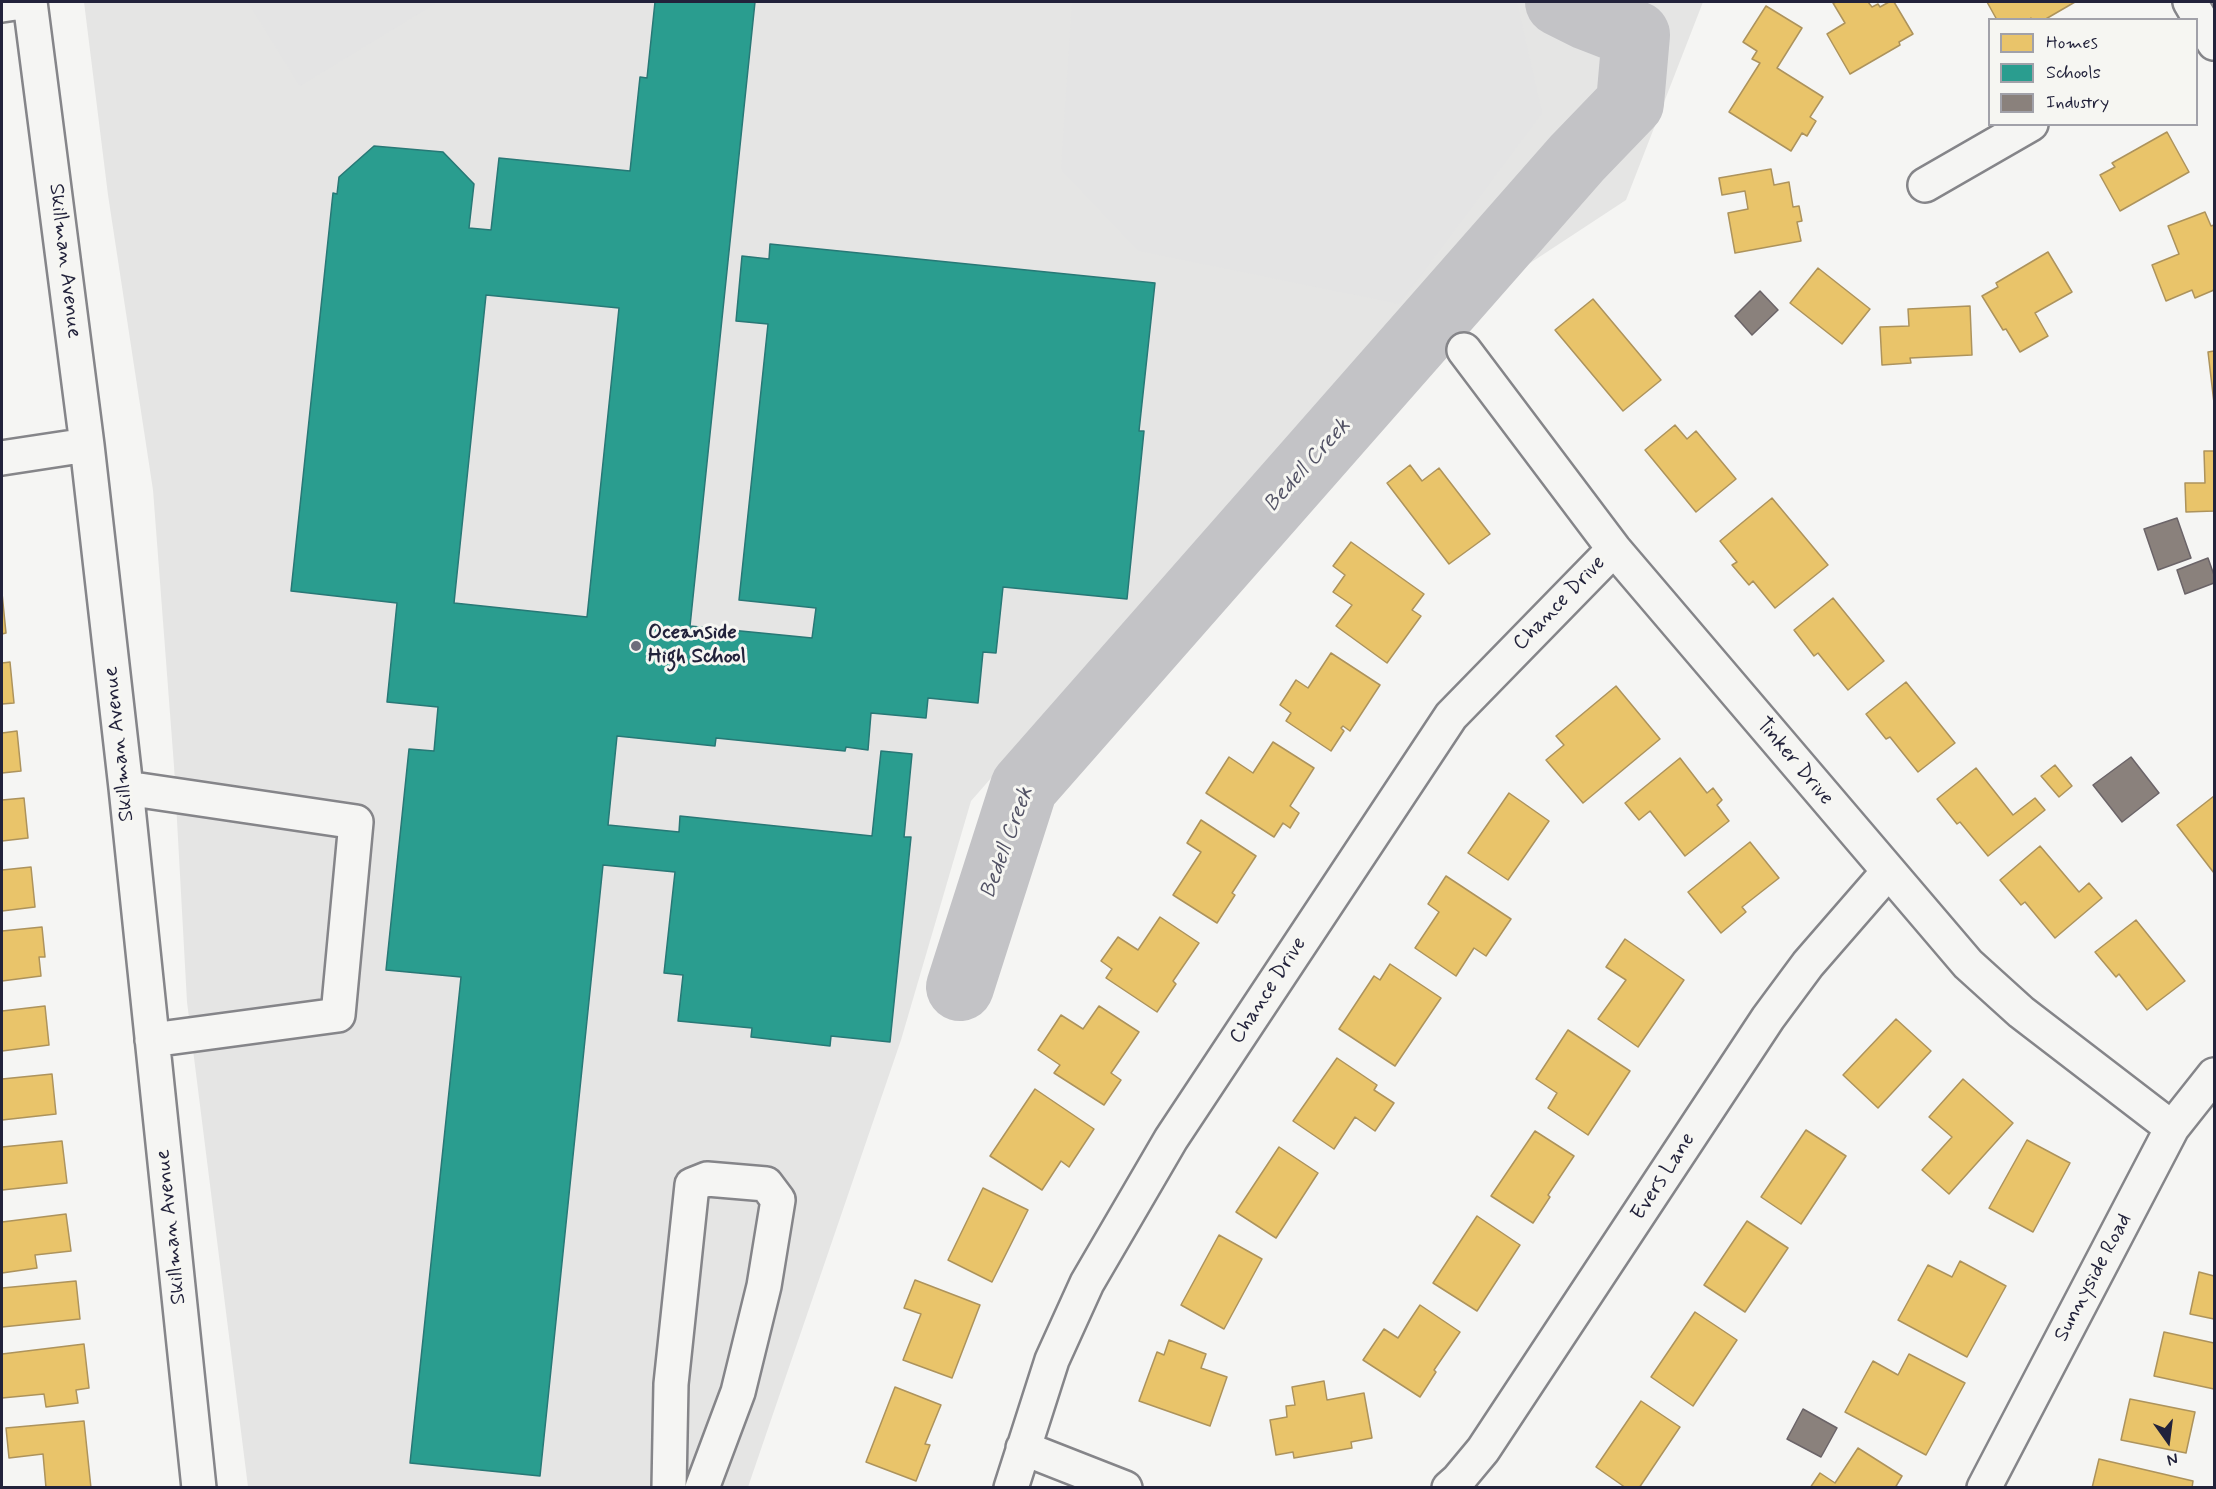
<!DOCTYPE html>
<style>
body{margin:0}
#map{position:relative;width:2216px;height:1489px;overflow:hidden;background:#f5f5f3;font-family:Mynerve,sans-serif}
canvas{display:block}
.frame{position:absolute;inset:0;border:3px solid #22223b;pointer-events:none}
.legend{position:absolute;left:1988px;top:18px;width:210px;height:108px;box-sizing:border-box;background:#f6f6f2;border:2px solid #a1a1a9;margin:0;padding:8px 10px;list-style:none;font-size:18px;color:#22223b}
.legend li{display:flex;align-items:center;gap:12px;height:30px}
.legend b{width:30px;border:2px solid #a1a1a9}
.north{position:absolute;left:2138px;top:1411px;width:60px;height:60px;-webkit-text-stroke:4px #f6f6f2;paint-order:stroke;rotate:166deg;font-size:16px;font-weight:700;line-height:24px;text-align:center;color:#22223b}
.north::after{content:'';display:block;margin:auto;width:21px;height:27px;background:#22223b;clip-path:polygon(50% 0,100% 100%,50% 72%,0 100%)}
</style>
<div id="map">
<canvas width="2216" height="1489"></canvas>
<div class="frame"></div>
<ul class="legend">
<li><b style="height:16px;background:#e9c46a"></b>Homes</li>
<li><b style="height:16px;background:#2a9d8f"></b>Schools</li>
<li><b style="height:16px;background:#8a817c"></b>Industry</li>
</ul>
<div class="north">N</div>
</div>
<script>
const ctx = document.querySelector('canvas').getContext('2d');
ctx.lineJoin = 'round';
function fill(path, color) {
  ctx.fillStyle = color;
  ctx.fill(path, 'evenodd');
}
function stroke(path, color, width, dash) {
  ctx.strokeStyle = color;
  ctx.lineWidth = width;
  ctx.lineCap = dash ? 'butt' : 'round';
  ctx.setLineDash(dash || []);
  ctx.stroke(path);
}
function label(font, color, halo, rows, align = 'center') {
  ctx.font = font + ' Mynerve,sans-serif';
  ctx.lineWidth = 6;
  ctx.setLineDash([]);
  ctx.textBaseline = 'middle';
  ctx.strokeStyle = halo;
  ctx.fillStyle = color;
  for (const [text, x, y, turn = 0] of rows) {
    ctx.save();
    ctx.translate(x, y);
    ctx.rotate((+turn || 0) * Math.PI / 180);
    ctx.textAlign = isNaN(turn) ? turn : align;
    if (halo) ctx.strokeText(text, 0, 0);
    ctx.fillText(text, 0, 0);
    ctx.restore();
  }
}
fill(new Path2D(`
 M84 2H1703L1626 200 1445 319 1212 526 971 801 901 1040 748 1487H248L187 1002 174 766 153 490 108 195Z`), '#e5e5e4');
fill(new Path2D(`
 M248 2H438L300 86Z
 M1072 2H1517L1542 113 1399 304 1139 251 1061 169Z`), '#e4e4e4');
const homes = new Path2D(`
 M1837 2H1868L1872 7 1878 4 1880 7 1889 2H1894L1913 34 1899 42 1900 45 1850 74 1827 34 1845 23 1833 3Z
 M1987 2H2075L2044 20H2032L2031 18 2028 20H1997Z
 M1766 6 1802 28 1777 68 1823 97 1810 117 1816 121 1807 136 1802 133 1791 151 1729 112 1760 63 1752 59 1757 51 1743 42Z
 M2167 132 2189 172 2120 211 2100 175 2115 167 2112 163Z
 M1771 169 1774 185 1789 182 1793 207 1799 206 1802 221 1797 222 1801 241 1735 253 1728 213 1748 209 1745 191 1722 195 1719 178Z
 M2205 212 2211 226 2214 225V290L2195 298 2192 290 2166 301 2152 265 2179 254 2168 226Z
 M2048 252 2072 292 2035 313 2048 336 2020 352 2006 329 2003 330 1982 296 1998 287 1996 283Z
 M1818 268 1870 309 1842 344 1790 303Z
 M1593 299 1661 380 1623 411 1555 330Z
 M1970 306 1972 355 1910 358 1911 363 1882 365 1880 327 1909 326 1908 309Z
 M2214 351V403L2208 352Z
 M1675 425 1687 439 1696 431 1736 479 1696 512 1645 450Z
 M2204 451H2214V511L2186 512 2185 483H2205Z
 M1410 465 1422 481 1439 468 1490 534 1449 564 1387 483Z
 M1772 498 1828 565 1775 608 1753 581 1749 585 1732 565 1737 562 1720 541Z
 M1351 542 1424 594 1412 610 1421 616 1387 663 1336 626 1352 605 1333 592 1345 575 1333 566Z
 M2 593 6 633 2 634Z
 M1833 598 1884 661 1848 690 1818 653 1814 656 1794 630Z
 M1331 653 1380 685 1350 731 1343 726 1341 728 1344 731 1331 751 1286 721 1291 713 1280 705 1296 680 1308 688Z
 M10 662 14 703 2 704V663Z
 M1906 682 1955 743 1918 772 1890 737 1886 739 1866 714Z
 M1616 686 1660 739 1583 803 1546 760 1564 745 1556 736Z
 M17 731 21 771 2 773V733Z
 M1273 742 1314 768 1290 806 1299 813 1290 828 1283 823 1274 837 1206 793 1229 757 1253 773Z
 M1680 758 1707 793 1713 788 1722 800 1717 805 1729 821 1685 856 1650 811 1639 820 1625 803Z
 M2055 765 2072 786 2059 797 2041 776Z
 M1976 768 2013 815 2035 798 2045 810 1988 856 1960 822 1957 824 1937 799Z
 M1509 793 1549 821 1508 880 1468 853Z
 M2214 796V873L2177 825Z
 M24 798 28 838 2 841V800Z
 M1201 820 1256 856 1232 893 1235 895 1217 923 1173 895 1201 852 1187 843Z
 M1750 842 1779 878 1742 907 1746 912 1721 933 1688 892Z
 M2040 846 2079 892 2089 883 2102 898 2055 938 2025 902 2021 905 2000 880Z
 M31 867 35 907 2 911V870Z
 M1446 876 1511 919 1486 956 1474 948 1456 976 1415 948 1439 912 1428 904Z
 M1160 917 1199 943 1173 981 1176 984 1157 1012 1106 978 1112 969 1101 961 1118 937 1138 950Z
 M2136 920 2185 981 2147 1010 2119 974 2116 977 2095 952Z
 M42 927 45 957H39L41 976 2 981V931Z
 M1625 939 1684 980 1638 1047 1598 1019 1626 980 1606 967Z
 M1390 964 1441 998 1395 1066 1339 1029 1374 976 1380 980Z
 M45 1006 49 1045 2 1051V1011Z
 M1099 1006 1139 1032 1111 1073 1121 1080 1104 1105 1054 1073 1060 1065 1038 1050 1061 1015 1083 1029Z
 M1896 1019 1931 1051 1878 1108 1843 1075Z
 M1568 1030 1630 1071 1588 1135 1548 1108 1557 1093 1536 1079Z
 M1337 1058 1377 1085 1374 1090 1394 1103 1375 1131 1355 1117 1334 1149 1293 1121Z
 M52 1074 56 1114 2 1120V1079Z
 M1963 1079 2013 1123 1949 1194 1922 1170 1952 1137 1929 1117Z
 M1035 1089 1094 1129 1069 1167 1061 1161 1042 1190 990 1156Z
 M1806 1130 1846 1156 1801 1224 1761 1197Z
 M1535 1131 1574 1156 1548 1195 1550 1197 1533 1223 1491 1196Z
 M2027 1140 2070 1163 2033 1232 1989 1208Z
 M62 1141 67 1183 2 1190V1147Z
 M1279 1147 1318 1173 1276 1238 1236 1212Z
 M983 1188 1028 1210 992 1282 948 1260Z
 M66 1214 71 1251 35 1255 37 1268 2 1273V1222Z
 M1477 1216 1520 1245 1477 1311 1433 1283Z
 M1747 1221 1788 1248 1745 1312 1704 1285Z
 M1219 1235 1262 1259 1224 1329 1181 1305Z
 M1960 1261 2006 1286 1967 1357 1898 1320 1928 1265 1952 1277Z
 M2199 1272 2214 1276V1319L2190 1314Z
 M915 1280 980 1305 952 1378 903 1360 921 1314 904 1308Z
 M76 1281 80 1319 2 1327V1288Z
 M1420 1305 1460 1332 1434 1370 1436 1372 1420 1397 1363 1360 1384 1329 1398 1338Z
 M1695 1312 1737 1340 1693 1406 1651 1377Z
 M2164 1332 2214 1343V1389L2154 1376Z
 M1169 1340 1206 1354 1201 1368 1227 1377 1210 1426 1139 1401 1157 1352 1164 1355Z
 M84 1344 89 1388 76 1390 78 1403 46 1407 44 1394 2 1398V1354Z
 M1909 1354 1965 1383 1926 1455 1845 1412 1873 1361 1898 1375Z
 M1324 1381 1327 1400 1364 1393 1372 1438 1351 1442 1352 1448 1294 1458 1293 1452 1276 1455 1270 1420 1287 1417 1286 1406 1295 1405 1292 1387Z
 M895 1387 941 1405 925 1444 930 1445 916 1481 866 1462Z
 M2130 1399 2195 1412 2186 1453 2121 1440Z
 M1641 1401 1680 1427 1639 1488H1626L1596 1467Z
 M84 1421 91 1488H46L43 1454 9 1458 6 1428Z
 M1858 1448 1902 1476 1895 1488H1810L1820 1473 1835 1483Z
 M2099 1459 2193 1481 2192 1488H2092Z`);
fill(homes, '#e9c46a');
stroke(homes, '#ad935c', 1.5);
const schools = new Path2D(`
 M655 2H755L690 626 812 638 816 608 739 600 768 324 736 321 742 256 769 259 770 244 1155 283 1139 431H1144L1127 599 1003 587 996 653 983 652 978 703 928 698 926 718 871 713 868 750 846 747 845 751 716 738 715 746 617 736 608 825 679 832 680 816 872 836 881 751 912 754 904 837H911L890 1042 831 1036 830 1046 751 1037 752 1028 678 1021 683 975 664 973 675 872 603 865 540 1476 410 1463 461 977 386 970 409 749 434 751 438 707 387 702 397 603 291 591 333 193 337 194 339 177 374 146 443 152 474 184 469 228 491 230 499 158 630 171 640 77 647 78ZM486 295 619 308 587 617 454 603Z`);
fill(schools, '#2a9d8f');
stroke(schools, '#287876', 1.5);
const industry = new Path2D(`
 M1760 291 1778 310 1752 335 1735 316Z
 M2177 518 2191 558 2158 570 2144 529Z
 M2208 558 2214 575V583L2185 594 2177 570Z
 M2131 757 2159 793 2122 822 2093 785Z
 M1803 1409 1837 1428 1821 1457 1787 1439Z`);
fill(industry, '#8a817c');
stroke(industry, '#6b6468', 1.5);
stroke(new Path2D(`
 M960 987 1024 787 1577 158 1630 103 1636 35 1587 16 1559 2`), '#c3c3c6', 68);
const minor = new Path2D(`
 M30 2 87 445 126 788 199 1488
 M2190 2 2214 43
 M2 5 22 2
 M1925 185 2031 124
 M1464 350 1614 549 1968 964 2021 1012 2172 1128
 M2 458 87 445
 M126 788 356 822 338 1015 152 1040
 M1023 1448 1125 1488
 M669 1488 671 1384 692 1185 707 1179 766 1184 778 1200 764 1286 738 1392 702 1488
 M1011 1488 1052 1360 1087 1283 1171 1139 1451 716 1614 549
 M1449 1488 1458 1480 1483 1450 1768 1018 1808 964 1888 872
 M1984 1488 2172 1128 2214 1075`);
stroke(minor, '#858589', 38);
stroke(minor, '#f5f5f3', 33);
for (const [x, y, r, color] of [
 [636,646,6,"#6c6c7b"]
]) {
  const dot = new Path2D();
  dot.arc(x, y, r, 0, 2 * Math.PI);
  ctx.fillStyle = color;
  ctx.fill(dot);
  stroke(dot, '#f6f6f2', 2);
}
label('21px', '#22223b', '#f6f6f2', [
 ["Skillman Avenue",64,261,83],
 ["Chance Drive",1560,604,-46],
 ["Skillman Avenue",120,744,-96],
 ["Tinker Drive",1794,762,50],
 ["Chance Drive",1269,991,-57],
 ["Evers Lane",1664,1177,-57],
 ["Skillman Avenue",172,1227,-96],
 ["Sunnyside Road",2094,1278,-62]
]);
label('bold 21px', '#22223b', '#f6f6f2', [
 ["Oceanside",648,634],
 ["High School",648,658]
], 'left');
label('italic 22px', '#535365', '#f6f6f2', [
 ["Bedell Creek",1308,466,-48],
 ["Bedell Creek",1008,843,-70]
]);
</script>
